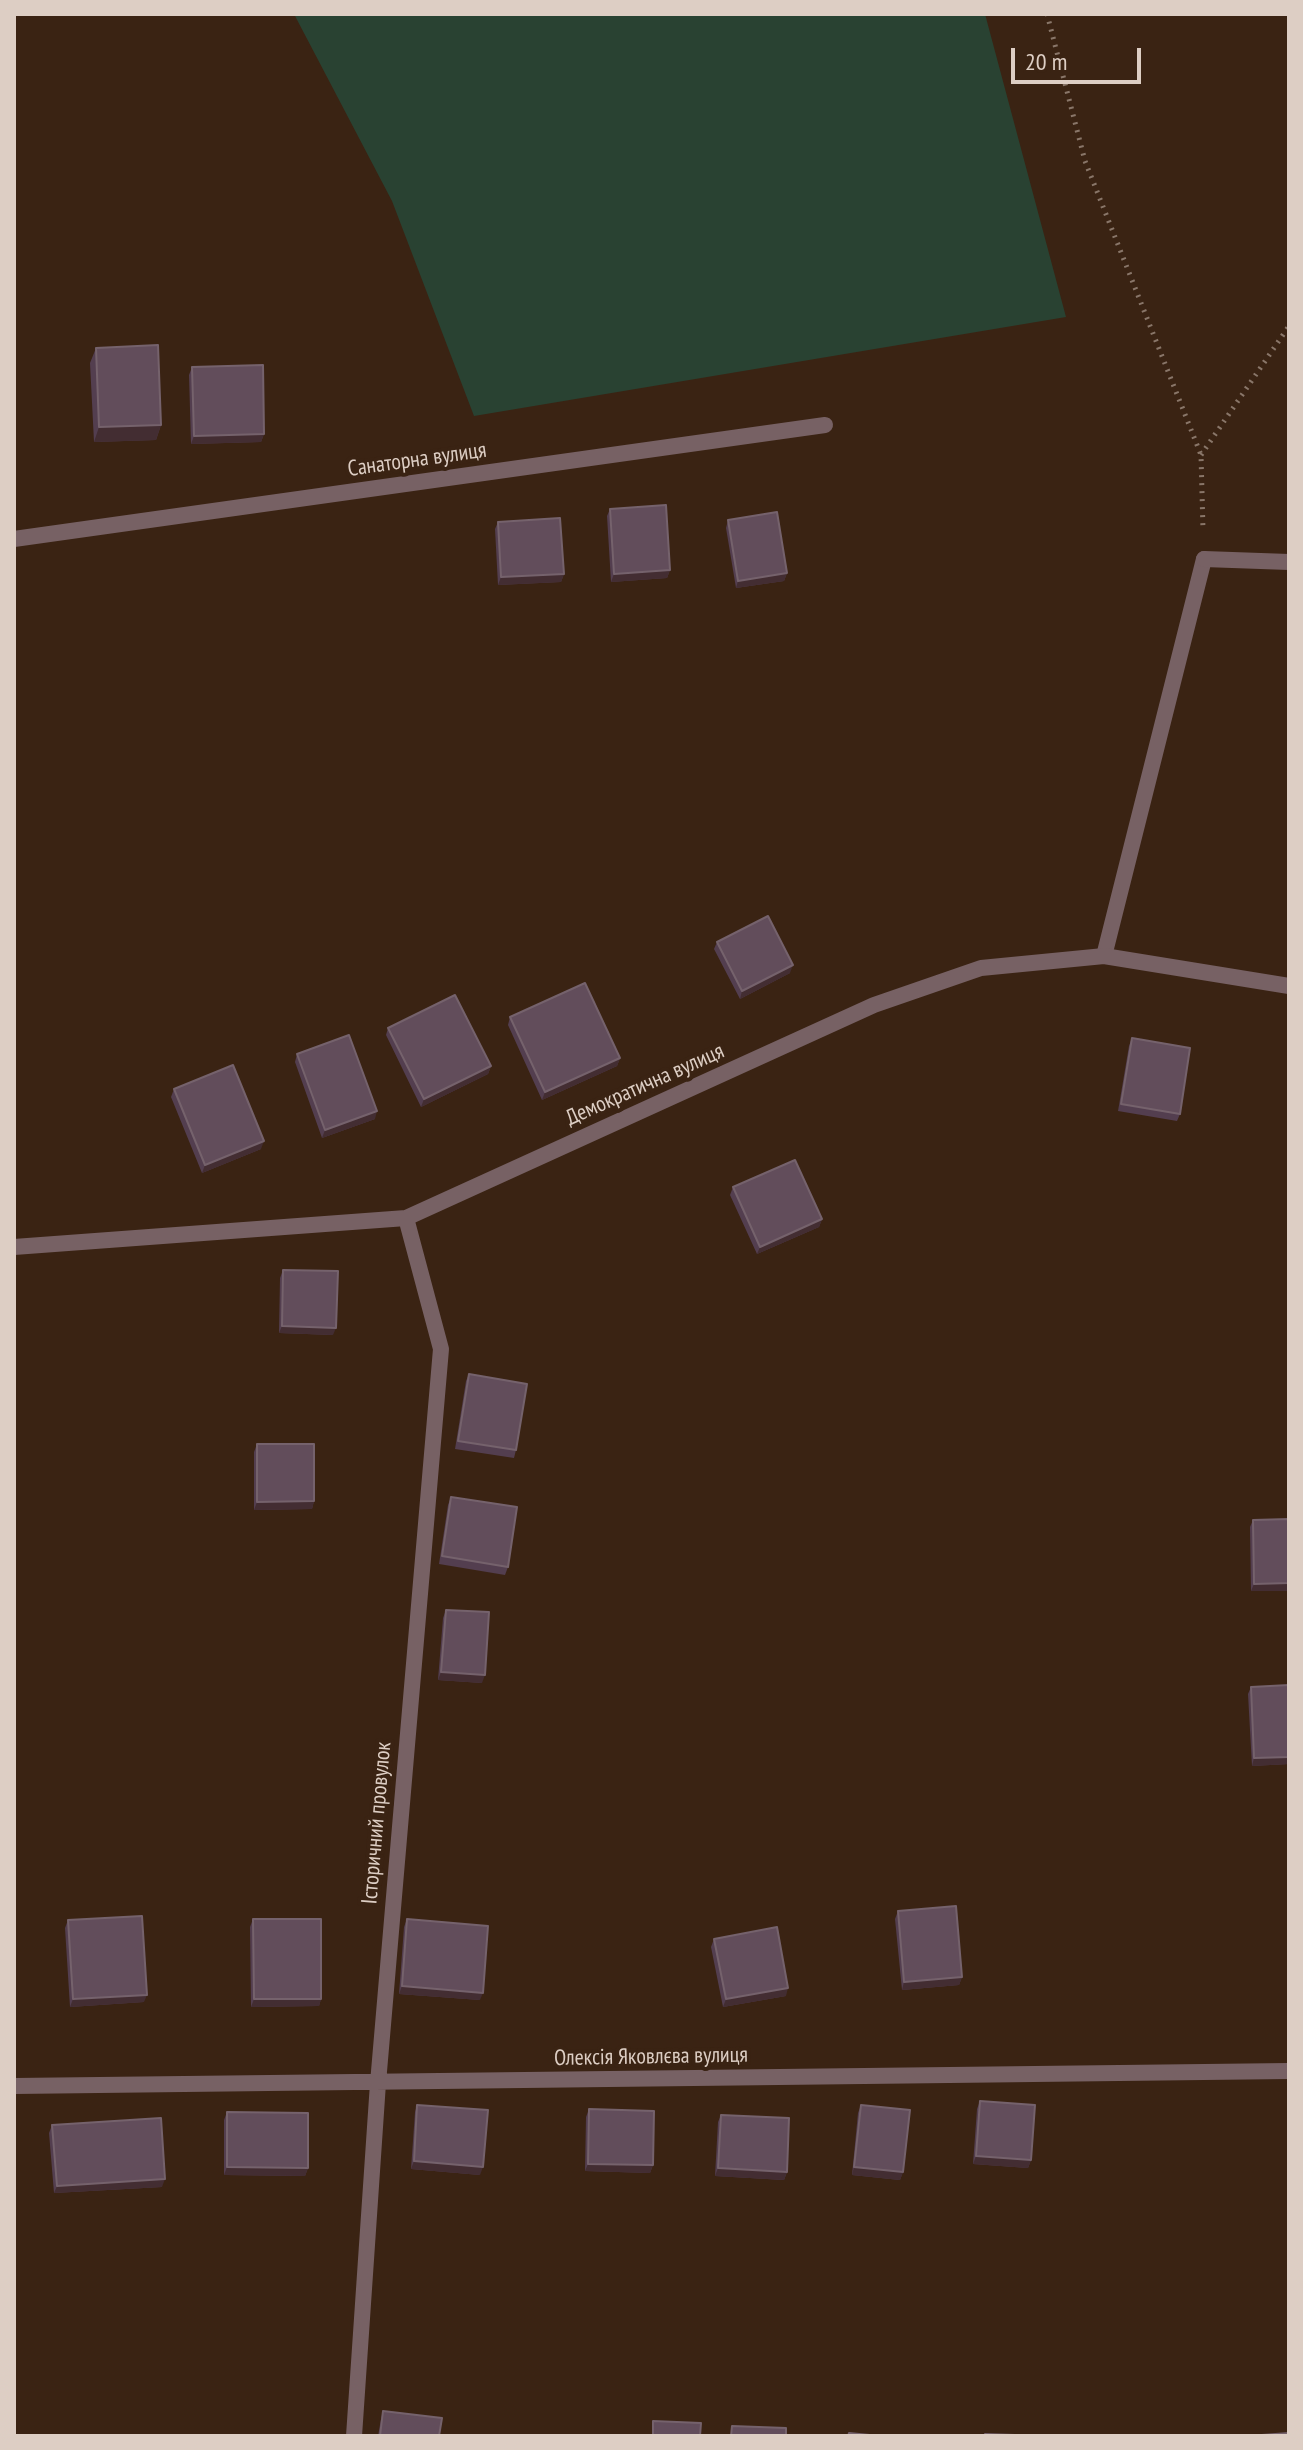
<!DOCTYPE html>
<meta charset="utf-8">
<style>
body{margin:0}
#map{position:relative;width:1303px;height:2450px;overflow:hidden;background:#3a2313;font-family:"PT Sans Narrow",sans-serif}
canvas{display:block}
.frame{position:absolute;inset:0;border:16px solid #ddcec4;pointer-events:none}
.scale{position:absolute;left:1011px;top:48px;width:130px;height:36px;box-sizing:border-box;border:4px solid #ddcec4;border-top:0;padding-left:10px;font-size:24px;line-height:28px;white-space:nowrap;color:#ddcec4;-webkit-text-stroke:6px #3a2313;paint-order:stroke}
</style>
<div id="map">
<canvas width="1303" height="2450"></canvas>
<div class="frame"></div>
<div class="scale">20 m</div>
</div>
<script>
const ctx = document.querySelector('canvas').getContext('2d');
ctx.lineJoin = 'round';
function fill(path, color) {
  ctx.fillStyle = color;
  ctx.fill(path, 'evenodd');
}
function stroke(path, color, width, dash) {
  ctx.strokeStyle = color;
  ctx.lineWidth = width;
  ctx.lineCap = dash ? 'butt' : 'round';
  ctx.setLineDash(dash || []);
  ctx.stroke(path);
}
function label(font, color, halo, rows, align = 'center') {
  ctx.font = font + ' "PT Sans Narrow",sans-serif';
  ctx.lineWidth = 8;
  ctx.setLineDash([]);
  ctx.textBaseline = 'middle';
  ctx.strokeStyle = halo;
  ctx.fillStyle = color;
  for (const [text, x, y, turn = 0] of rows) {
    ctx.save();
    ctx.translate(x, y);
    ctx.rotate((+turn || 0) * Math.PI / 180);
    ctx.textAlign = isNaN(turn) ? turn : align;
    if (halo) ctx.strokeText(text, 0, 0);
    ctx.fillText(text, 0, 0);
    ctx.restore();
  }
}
fill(new Path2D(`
 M294 14H985L1066 317 474 416 392 201Z`), '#294232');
stroke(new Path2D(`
 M1047 14 1085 161 1201 455 1203 530
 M1201 455 1289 326`), '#897669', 5, [2, 6]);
stroke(new Path2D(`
 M1104 956 1204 559`), '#776164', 16);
stroke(new Path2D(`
 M14 539 825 425
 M1204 559 1289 562
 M14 1247 406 1218 874 1005 981 968 1104 956 1289 986
 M14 2086 1289 2071
 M354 2436 378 2083 441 1349 406 1218`), '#776164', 16);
fill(new Path2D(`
 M96 348 161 425 156 440 94 442 90 363Z
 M192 367 264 434 261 442 191 444 189 375Z
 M610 509 670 570 667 578 611 582 607 516Z
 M728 520 787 573 784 581 736 588 726 528Z
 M498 522 564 574 561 582 498 585 495 529Z
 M717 942 790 973 740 999 714 949Z
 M510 1017 620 1058 617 1066 542 1100 508 1025Z
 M388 1028 491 1066 488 1074 421 1107 386 1035Z
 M1132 1038 1180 1114 1177 1121 1118 1111 1129 1046Z
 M297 1054 375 1119 322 1138 295 1062Z
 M174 1089 261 1149 202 1173 171 1097Z
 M733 1187 822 1219 819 1227 757 1254 730 1195Z
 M283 1270 333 1335 279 1333 280 1278Z
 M469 1374 516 1450 514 1458 455 1449 466 1381Z
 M257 1444 314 1501 312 1509 254 1510V1452Z
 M451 1497 508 1567 505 1575 439 1564 448 1505Z
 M1289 1519V1591H1251L1250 1527 1253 1520Z
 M446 1610 482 1683 438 1680 443 1618Z
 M1289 1685V1764L1252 1766 1248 1694 1251 1687Z
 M898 1911 962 1977 959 1985 902 1990 895 1919Z
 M253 1919 321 1999 319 2006 251 2007 250 1927Z
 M407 1919 480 2000 399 1994 404 1927Z
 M68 1920 144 2002 70 2007 65 1928Z
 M714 1939 786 1996 723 2007 711 1947Z
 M980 2101 1031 2160 1028 2168 973 2164 977 2109Z
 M417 2105 480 2175 411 2169 415 2112Z
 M861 2105 903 2172 900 2180 852 2175 858 2113Z
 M589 2109 653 2165 650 2173 585 2171 586 2117Z
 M227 2112 308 2168 305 2176 224 2175V2120Z
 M721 2115 787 2172 784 2180 715 2176 718 2122Z
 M52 2125 162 2187 54 2193 49 2133Z
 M383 2411 439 2436H378L381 2419Z`), '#533e4f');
fill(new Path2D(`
 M161 425 156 440 94 442 99 427Z
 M264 434 261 442 191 444 194 436Z
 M670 570 667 578 611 582 614 574Z
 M787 573 784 581 736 588 738 581Z
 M564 574 561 582 498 585 501 577Z
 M793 965 790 973 740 999 742 991Z
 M620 1058 617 1066 542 1100 545 1092Z
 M491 1066 488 1074 421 1107 424 1099Z
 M377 1111 375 1119 322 1138 325 1130Z
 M264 1141 261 1149 202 1173 205 1165Z
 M822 1219 819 1227 757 1254 760 1247Z
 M282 1326 336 1328 333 1335 279 1333Z
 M314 1501 312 1509 254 1510 257 1502Z
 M1289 1583V1591H1251L1254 1584Z
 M441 1672 485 1675 482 1683 438 1680Z
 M1289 1757V1764L1252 1766 1254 1758Z
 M962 1977 959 1985 902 1990 904 1982Z
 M402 1986 483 1993 480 2000 399 1994Z
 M788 1988 786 1996 723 2007 726 1999Z
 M147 1995 144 2002 70 2007 73 1999Z
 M254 1999H321L319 2006 251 2007Z
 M976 2156 1031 2160 1028 2168 973 2164Z
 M414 2161 483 2167 480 2175 411 2169Z
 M588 2164 653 2165 650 2173 585 2171Z
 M227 2167 308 2168 305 2176 224 2175Z
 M854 2167 903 2172 900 2180 852 2175Z
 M718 2168 787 2172 784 2180 715 2176Z
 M165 2179 162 2187 54 2193 57 2186Z`), '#432d32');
const building = new Path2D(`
 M158 345 161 425 99 427 96 348Z
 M263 365 264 434 194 436 192 367Z
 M666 505 670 570 614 574 610 509Z
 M777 512 787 573 738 581 728 520Z
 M560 518 564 574 501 577 498 522Z
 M768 916 793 965 742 991 717 942Z
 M585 983 620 1058 545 1092 510 1017Z
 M455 995 491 1066 424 1099 388 1028Z
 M349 1035 377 1111 325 1130 297 1054Z
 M1132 1038 1190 1048 1180 1114 1121 1104Z
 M233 1065 264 1141 205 1165 174 1089Z
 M795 1160 822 1219 760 1247 733 1187Z
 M283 1270 338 1271 336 1328 282 1326Z
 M469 1374 527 1384 516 1450 458 1441Z
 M257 1444H314V1501L257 1502Z
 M451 1497 517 1507 508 1567 442 1556Z
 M1289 1519V1583L1254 1584 1253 1520Z
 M446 1610 489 1612 485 1675 441 1672Z
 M1289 1685V1757L1254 1758 1251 1687Z
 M956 1906 962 1977 904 1982 898 1911Z
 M142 1916 147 1995 73 1999 68 1920Z
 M253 1919H321V1999H254Z
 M407 1919 488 1926 483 1993 402 1986Z
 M777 1927 788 1988 726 1999 714 1939Z
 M980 2101 1035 2105 1031 2160 976 2156Z
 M417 2105 488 2110 483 2167 414 2161Z
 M861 2105 910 2110 903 2172 854 2167Z
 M589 2109 654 2111 653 2165 588 2164Z
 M227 2112 308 2113V2168L227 2167Z
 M721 2115 789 2118 787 2172 718 2168Z
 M161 2118 165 2179 57 2186 52 2125Z
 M383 2411 442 2418 439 2436H380Z
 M653 2421 701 2423 700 2436H653Z
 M732 2426 786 2428V2436H731Z
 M849 2433 880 2436H848Z
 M1289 2433V2436H1248Z
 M985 2434 1045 2436H985Z`);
fill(building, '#624d5b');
stroke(building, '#75626c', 2);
label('22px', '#ddcec4', '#3a2313', [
 ["Санаторна вулиця",417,460,-8],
 ["Демократична вулиця",645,1085,-24],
 ["Історичний провулок",377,1823,-85],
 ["Олексія Яковлєва вулиця",651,2057,-1]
]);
</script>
